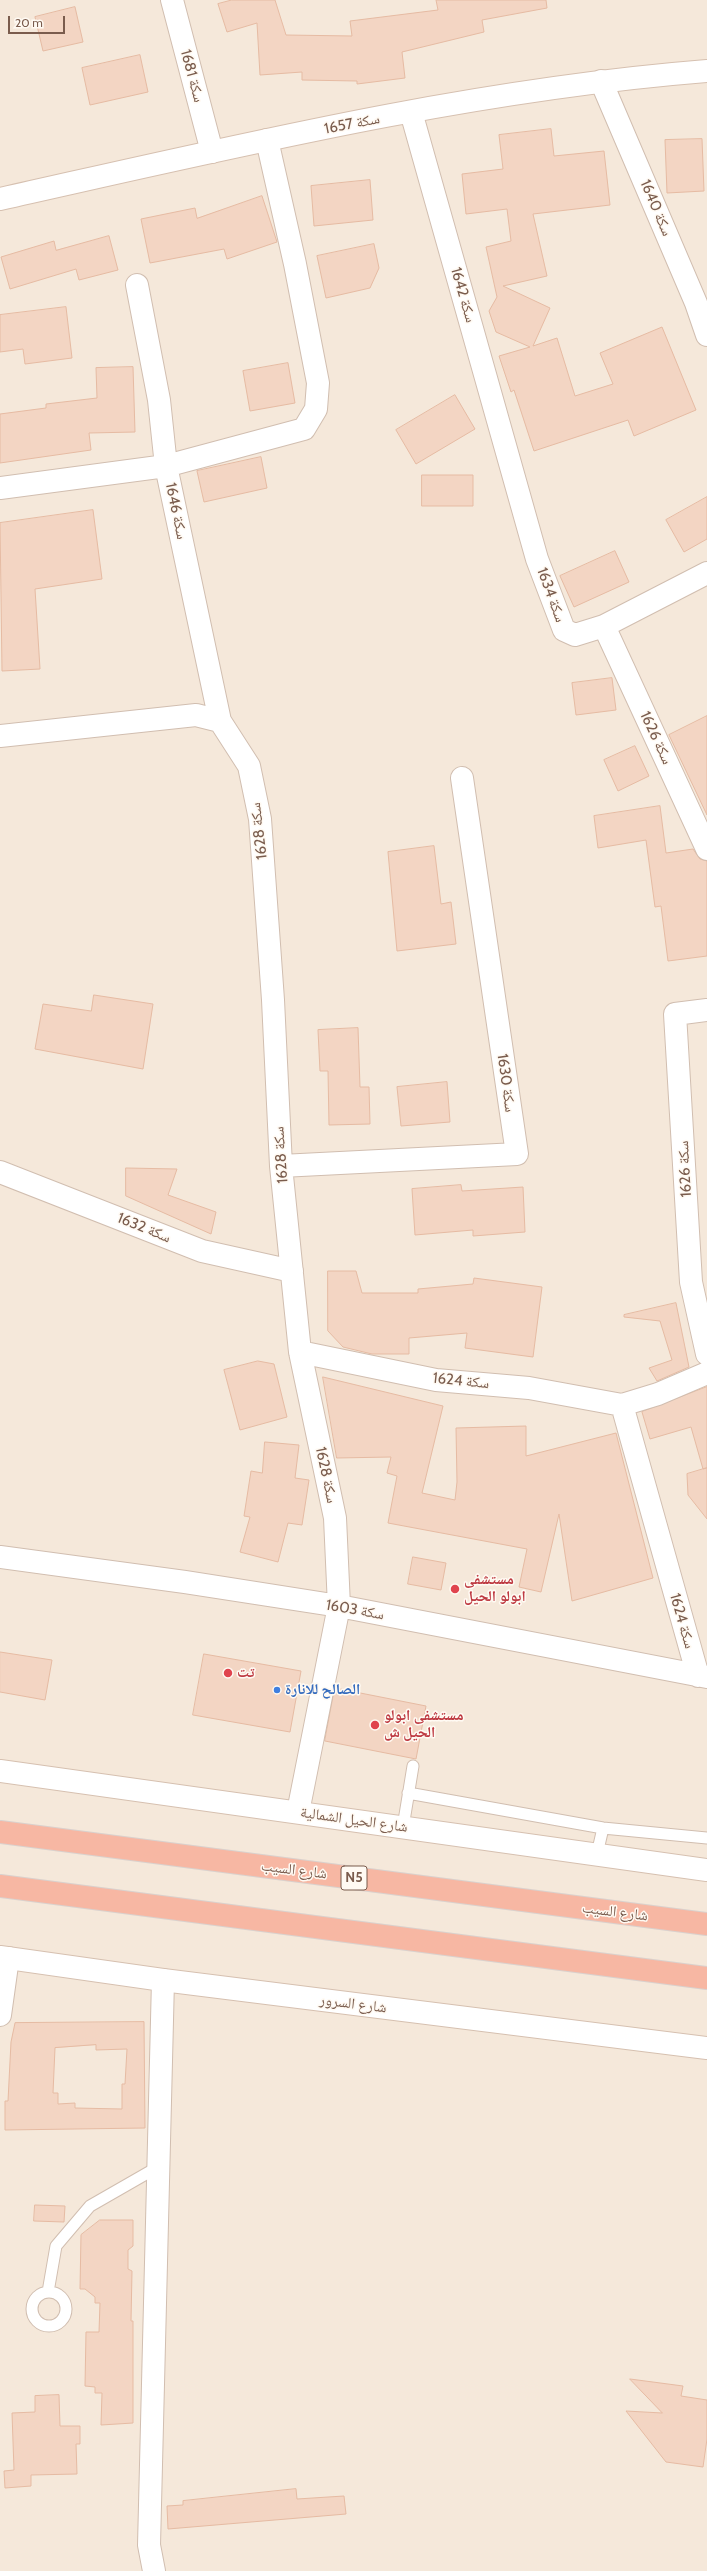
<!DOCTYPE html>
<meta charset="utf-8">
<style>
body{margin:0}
#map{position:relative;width:707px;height:2571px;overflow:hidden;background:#fdf6ec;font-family:Cabin,sans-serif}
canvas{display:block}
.scale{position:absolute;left:8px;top:16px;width:57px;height:18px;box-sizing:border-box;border:2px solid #7a5c4d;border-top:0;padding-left:5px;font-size:12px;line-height:14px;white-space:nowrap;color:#7a5c4d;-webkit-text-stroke:3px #fffaf3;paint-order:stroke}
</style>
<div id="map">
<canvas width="707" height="2571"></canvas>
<div class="scale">20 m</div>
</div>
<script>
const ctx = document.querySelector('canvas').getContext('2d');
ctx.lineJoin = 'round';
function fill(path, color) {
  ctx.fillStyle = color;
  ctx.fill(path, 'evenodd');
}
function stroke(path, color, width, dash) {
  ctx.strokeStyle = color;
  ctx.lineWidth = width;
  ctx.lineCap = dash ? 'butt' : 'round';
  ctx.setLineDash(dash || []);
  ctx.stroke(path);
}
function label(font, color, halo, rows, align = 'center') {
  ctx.font = font + ' Cabin,"Noto Naskh Arabic",sans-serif';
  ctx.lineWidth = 3;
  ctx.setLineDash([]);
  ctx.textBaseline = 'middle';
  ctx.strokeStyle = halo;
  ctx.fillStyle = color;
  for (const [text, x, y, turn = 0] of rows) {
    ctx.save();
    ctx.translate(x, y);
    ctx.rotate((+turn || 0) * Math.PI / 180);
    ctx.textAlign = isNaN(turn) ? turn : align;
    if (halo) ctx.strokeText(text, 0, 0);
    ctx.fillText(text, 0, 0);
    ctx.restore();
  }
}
fill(new Path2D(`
 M0 0H707V2571H0Z`), '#f5e8da');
const building = new Path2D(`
 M232 0H275L286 35 352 36 350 21 438 10 436 0H546L547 8 482 20 484 32 402 52 405 78 357 84V81L302 80V72L260 75 257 23 227 32 218 4Z
 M75 7 83 42 43 51 35 17Z
 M140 55 148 92 90 105 82 68Z
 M551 129 554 156 604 151 610 205 533 214 547 276 503 286 550 308 533 346 557 338 575 396 613 384 600 353 662 327 696 410 634 436 628 420 534 451 514 390 511 392 499 356 530 347 496 332 489 311 497 297 486 247 511 241 507 209 466 214 462 174 503 169 499 135Z
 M702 139 704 191 667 193 665 140Z
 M370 180 373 220 314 226 311 186Z
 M262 196 277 242 227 259 224 249 150 263 141 219 195 208 197 218Z
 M109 236 118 270 79 280 76 269 10 289 1 257 54 241 56 250Z
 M374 244 379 268 370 288 326 298 317 256Z
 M66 307 72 358 25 364 23 349 0 352V315Z
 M288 363 295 403 250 411 243 371Z
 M133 367 135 432 89 433 91 450 0 463V414L46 408V404L97 398 96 368Z
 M455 395 475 429 416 464 396 430Z
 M261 457 267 488 204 502 197 471Z
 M422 475H473V506H422Z
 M707 497V539L684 552 666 520Z
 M93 510 102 579 35 589 40 669 2 671 0 523Z
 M615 551 629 582 574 607 560 576Z
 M612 678 616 710 576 715 572 683Z
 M707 716V815L669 735Z
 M635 746 649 776 618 791 604 760Z
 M660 806 666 853 693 849 700 859 707 861V956L668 961 661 906 655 907 646 840 598 848 594 816Z
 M434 846 441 904 451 902 456 944 397 951 388 852Z
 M94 995 153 1004 143 1069 35 1049 43 1004 91 1011Z
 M358 1028 360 1087H369L370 1124 329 1125 328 1071H320L318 1030Z
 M447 1082 450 1122 401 1126 397 1087Z
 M126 1168 177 1169 168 1195 216 1212 211 1234 126 1196Z
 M461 1185 462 1191 523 1187 525 1232 473 1236V1230L415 1235 412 1189Z
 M328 1271H356L362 1293H418V1289L473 1284 474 1278 542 1287 533 1357 465 1348 467 1333 409 1338V1354H372L343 1347 328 1331Z
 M676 1303 689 1367 657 1381 649 1368 672 1360 660 1321 624 1317V1315Z
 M258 1361 274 1364 287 1417 240 1430 224 1370Z
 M323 1377 443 1406 422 1493 455 1500 457 1482 456 1428 526 1426V1456L616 1433 653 1578 572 1601 559 1514 541 1592 519 1587 527 1549 388 1523 397 1476 387 1473 391 1457 337 1458Z
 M707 1387V1468L703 1469 691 1427 650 1439 642 1412Z
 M265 1442 299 1445 295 1478 309 1480 302 1525 288 1523 278 1562 240 1552 250 1517 244 1516 251 1471 262 1473Z
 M707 1468V1519L688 1495 687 1474Z
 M413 1557 446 1563 441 1590 408 1584Z
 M0 1652 52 1660 45 1700 0 1692Z
 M204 1654 301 1671 290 1732 193 1715Z
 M335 1688 426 1706 416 1759 325 1741Z
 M144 2022 145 2128 5 2130V2101H8L11 2042 15 2023ZM96 2045V2050L127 2049 125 2084H122V2109L75 2108V2103L58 2104V2093H53L55 2048Z
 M35 2205 65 2206 64 2222 34 2221Z
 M100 2220H133V2246L128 2250V2269L132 2271 131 2321H133V2423L101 2425 102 2393H95V2387L85 2386 86 2332H99L100 2303H95V2297L85 2289H80L81 2235Z
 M630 2379 683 2386 681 2396 707 2400V2439L703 2467 666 2462 626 2411 662 2413Z
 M59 2395 60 2426H80V2444H76L77 2474 31 2475V2486L5 2488 4 2471 14 2470 12 2413 35 2412V2396Z
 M296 2489 297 2499 344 2496 346 2514 168 2529 167 2506 183 2505V2501Z`);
fill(building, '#f3d5c3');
stroke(building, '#e6bba3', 1);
const lane = new Path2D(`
 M408 1793 603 1828 707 1838
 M403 1827 413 1766
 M597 1854 603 1828
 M48 2292 56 2246 90 2206 158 2167
 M32 2309a17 17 0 1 1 34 0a17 17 0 1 1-34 0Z`);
const street = new Path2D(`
 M172 0 212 152
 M601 81 696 303 707 335
 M411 112 537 559 564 630 575 635 604 626 707 573
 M137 285 159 400 166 466 220 721
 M0 488 166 466 304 429 316 409 318 383 295 264 267 140
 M604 626 707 849
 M0 736 196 715 220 721 249 766 260 819 273 1000 281 1166 300 1352 335 1518 339 1606 298 1812
 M707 1010 675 1014 691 1282 707 1354
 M281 1166 517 1154 462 778
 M0 1172 202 1251 292 1271
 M300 1352 436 1380 529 1388 622 1405 658 1394 707 1373
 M622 1405 698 1676
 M0 1557 185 1582 339 1606 707 1677
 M0 2015 8 1958
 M154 2571 149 2545 163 1980`);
const secondary = new Path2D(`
 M0 199C233 147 468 90 707 71
 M0 1771 707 1870
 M0 1957 163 1980 707 2048`);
const highway = new Path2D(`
 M0 1832 707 1924
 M0 1886 707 1978`);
stroke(lane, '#d1beb0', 13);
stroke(street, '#d1beb0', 24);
stroke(secondary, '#d6c0b0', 24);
stroke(highway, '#dad1cd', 24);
stroke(lane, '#fff', 11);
stroke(street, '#fff', 22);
stroke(secondary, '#fff', 22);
stroke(highway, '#f7b7a3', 22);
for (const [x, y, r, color] of [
 [455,1589,5,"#e0444e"],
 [228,1673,5,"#e0444e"],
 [277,1690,4,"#3f7fe0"],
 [375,1725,5,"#e0444e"]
]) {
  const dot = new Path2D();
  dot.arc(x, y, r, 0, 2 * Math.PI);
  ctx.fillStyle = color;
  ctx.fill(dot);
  stroke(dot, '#fffaf3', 1.5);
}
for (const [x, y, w] of [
 [354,1878,26]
]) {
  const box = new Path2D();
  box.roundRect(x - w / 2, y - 12, w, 24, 3);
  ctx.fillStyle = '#fffaf3';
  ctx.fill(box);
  stroke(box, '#7a5c4d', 1);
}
label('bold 14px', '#7a5c4d', null, [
 ["N5",354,1878]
]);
label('15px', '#7a5c4d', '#fffaf3', [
 ["سكة 1681",192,76,75],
 ["سكة 1657",352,124,-11],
 ["سكة 1640",656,208,67],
 ["سكة 1642",463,295,74],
 ["سكة 1646",176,511,78],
 ["سكة 1634",551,595,70],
 ["سكة 1626",656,738,65],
 ["سكة 1628",259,831,-97],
 ["سكة 1630",506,1083,82],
 ["سكة 1628",281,1155,-94],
 ["سكة 1626",685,1169,-93],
 ["سكة 1632",144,1228,22],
 ["سكة 1624",461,1381,6],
 ["سكة 1628",326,1475,78],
 ["سكة 1603",355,1610,10],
 ["سكة 1624",682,1621,74],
 ["شارع الحيل الشمالية",354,1820,8],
 ["شارع السيب",294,1870,7],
 ["شارع السيب",615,1912,7],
 ["شارع السرور",353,2004,7]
]);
label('bold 15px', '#be3a42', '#fffaf3', [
 ["مستشفى",464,1580],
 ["ابولو الحيل",464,1597],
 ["تت",237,1673],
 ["مستشفى ابولو",384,1716],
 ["الحيل ش",384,1733]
], 'left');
label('bold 15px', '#366cbe', '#fffaf3', [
 ["الصالح للانارة",285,1690]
], 'left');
</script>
